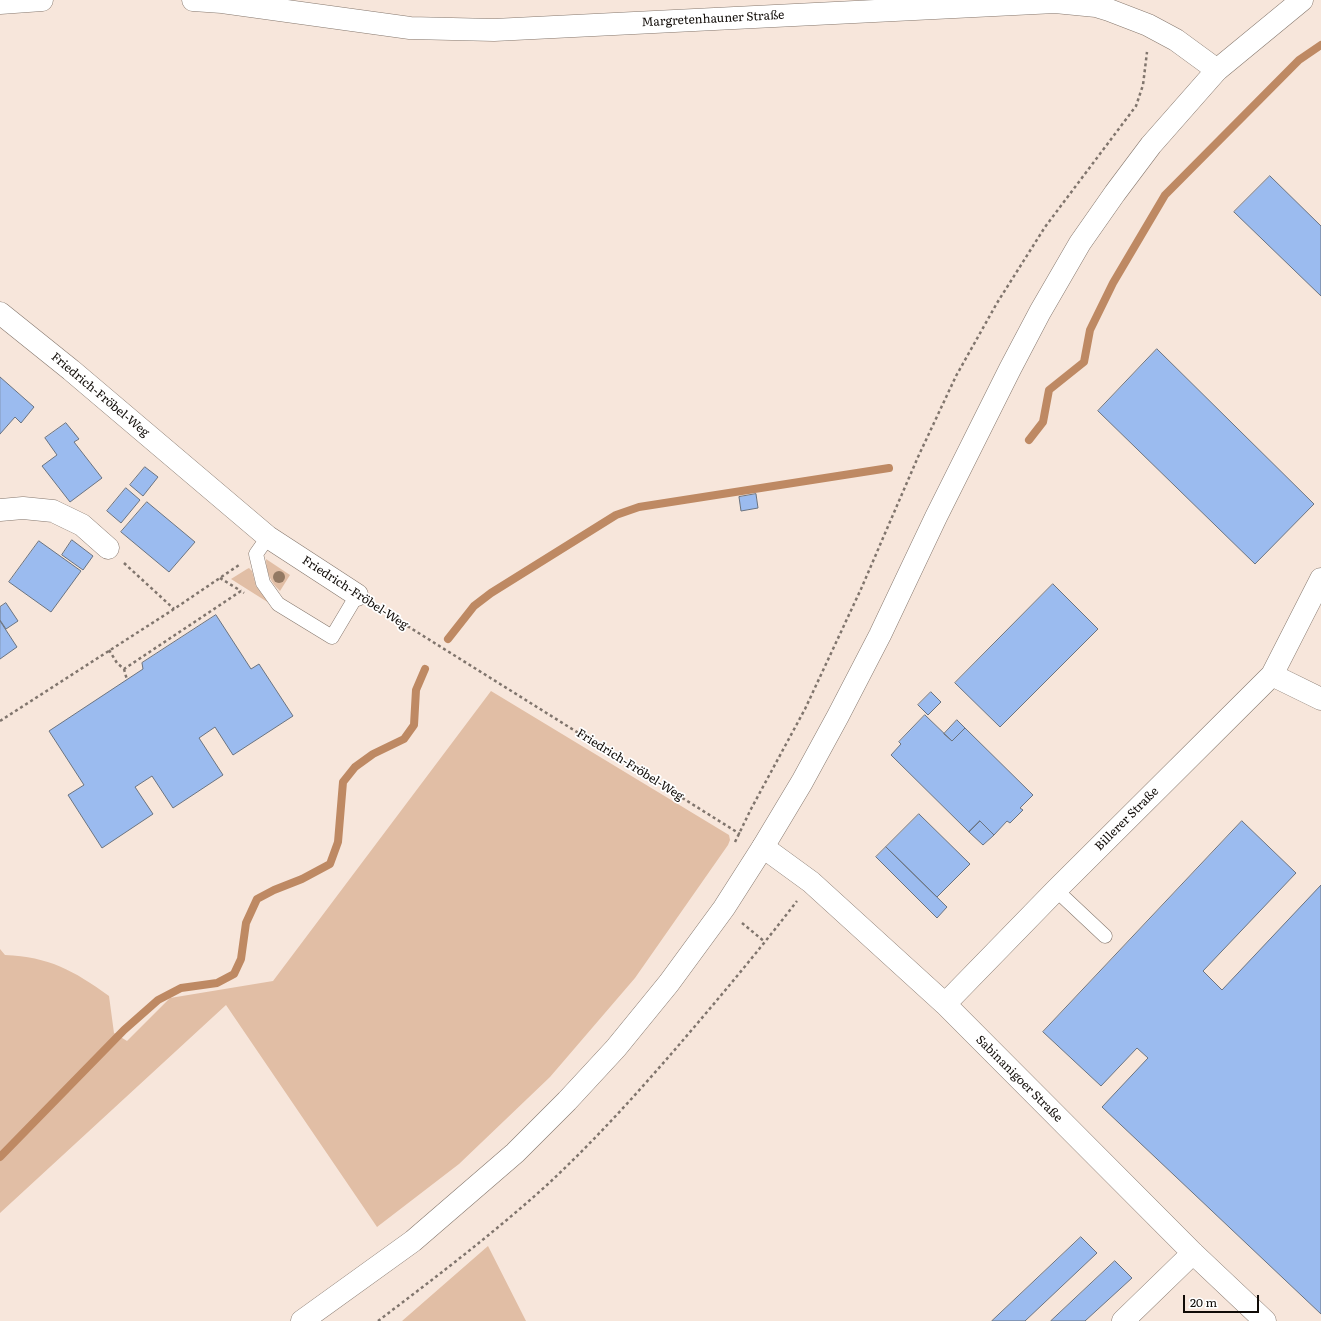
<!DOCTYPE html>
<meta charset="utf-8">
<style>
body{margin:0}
#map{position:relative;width:1321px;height:1321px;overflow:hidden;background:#f7e6db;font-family:Literata,serif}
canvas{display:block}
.scale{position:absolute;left:1183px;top:1295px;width:76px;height:18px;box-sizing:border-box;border:2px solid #100b07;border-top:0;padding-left:5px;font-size:12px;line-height:14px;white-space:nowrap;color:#100b07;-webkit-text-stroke:3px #fff;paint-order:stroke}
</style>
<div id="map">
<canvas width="1321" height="1321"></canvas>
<div class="scale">20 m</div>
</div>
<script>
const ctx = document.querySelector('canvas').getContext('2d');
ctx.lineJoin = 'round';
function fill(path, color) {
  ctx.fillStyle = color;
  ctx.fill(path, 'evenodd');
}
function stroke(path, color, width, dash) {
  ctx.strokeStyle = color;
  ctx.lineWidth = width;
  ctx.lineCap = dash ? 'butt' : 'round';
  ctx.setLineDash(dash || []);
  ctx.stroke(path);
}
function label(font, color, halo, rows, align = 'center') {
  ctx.font = font + ' Literata,serif';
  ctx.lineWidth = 3.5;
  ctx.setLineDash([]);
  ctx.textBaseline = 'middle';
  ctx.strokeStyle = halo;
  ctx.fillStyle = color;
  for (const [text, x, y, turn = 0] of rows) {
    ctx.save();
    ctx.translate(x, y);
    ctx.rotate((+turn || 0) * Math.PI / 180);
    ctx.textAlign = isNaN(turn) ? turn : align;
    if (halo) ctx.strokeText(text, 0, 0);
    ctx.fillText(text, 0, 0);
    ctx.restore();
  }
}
fill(new Path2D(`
 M266 559 290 575 280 591C271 583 266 572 266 559Z
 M249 568 252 571 256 586 269 603 231 579 247 569Z
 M491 691 729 835 730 840 728 845 635 978 550 1077 459 1164 377 1227 226 1005 0 1213V949L5 955C49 957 73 970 109 996L114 1033 127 1041 170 998 273 981Z
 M488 1246 526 1321H402Z`), '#e1bea5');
stroke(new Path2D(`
 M1029 440 1043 422 1049 390 1084 362 1090 330 1113 283 1165 195 1299 60 1321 45
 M448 639 474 606 491 593 616 515 639 507 889 468
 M0 1157 124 1030 158 1000 181 988 217 983 234 974 241 959 246 923 257 899 274 890 302 879 330 864 338 842 343 782 355 767 373 754 404 739 414 725 416 690 425 669`), '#be8963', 8);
const building = new Path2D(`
 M1270 176 1321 226V296L1234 212Z
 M1157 349 1314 504 1255 564 1098 411Z
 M0 377 34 407 21 423 15 417 0 434Z
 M66 423 79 439 74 442 102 478 70 502 42 466 57 455 45 438Z
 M145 467 158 477 143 496 130 485Z
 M126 488 140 500 121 523 107 511Z
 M756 494 758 508 741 511 739 497Z
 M147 502 195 542 169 572 121 532Z
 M72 540 93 556 83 570 62 555Z
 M39 541 81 571 51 612 9 582Z
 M1053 584 1098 629 1000 727 955 683Z
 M6 603 18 621 6 629 0 620V607Z
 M216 615 251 669 259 664 293 716 233 755 215 727 199 738 223 775 173 808 152 776 135 787 153 814 102 848 68 795 84 785 49 731 143 669 142 663Z
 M0 621 17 647 0 659Z
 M931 692 941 702 928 715 918 705Z
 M925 715 952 741 965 728 1033 795 1020 808 1023 810 1010 823 1007 821 994 835 980 821 969 832 891 755 901 744 899 742Z
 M957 720 965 728 952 741 944 734Z
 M919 814 970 864 937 897 886 847Z
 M980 821 994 835 983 845 969 832Z
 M1242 821 1296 873 1203 971 1222 990 1321 885V1314L1102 1107 1148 1058 1137 1048 1101 1086 1043 1032Z
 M886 847 947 907 937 918 876 857Z
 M1081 1237 1097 1253 1025 1321H992Z
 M1115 1261 1132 1278 1085 1321H1051Z`);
fill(building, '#9bbbef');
stroke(building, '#6a7380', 1);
const service = new Path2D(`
 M268 537 256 554 263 583 278 604 332 637 357 595
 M1056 890 1105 936`);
const minor = new Path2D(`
 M0 313 71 370 268 537 357 595
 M0 510 23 508 53 511 82 525 108 548
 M1272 675 1321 579
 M763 847 811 882 945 1004 1193 1253 1265 1321
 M945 1004 1056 890 1272 675 1321 699
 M1123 1321 1193 1253`);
const tertiary = new Path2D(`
 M193 0 222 2 410 28 494 30 1055 2 1096 6 1109 10 1148 25 1176 40 1217 70
 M0 3 42 0`);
const secondary = new Path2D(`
 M302 1321 413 1241 515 1153 567 1101 616 1048 669 983 724 908 763 847 802 782 838 716 880 635 936 517 1010 369 1040 312 1080 243 1115 193 1151 145 1217 70 1302 0`);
stroke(service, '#85776d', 15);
stroke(minor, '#85776d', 23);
stroke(tertiary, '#85776d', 23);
stroke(secondary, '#85776d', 23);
stroke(new Path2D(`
 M124 563 174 609
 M220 578 241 591
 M377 607 740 834
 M109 650 117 663 124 669 241 591 244 593
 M124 669 127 680
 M0 721 174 609 239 565
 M735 842 751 809 805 709 861 589 918 457 956 376 997 303 1045 227 1136 106 1143 85 1147 52
 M742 923 765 942
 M378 1321C436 1277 494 1233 548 1184 592 1143 633 1098 672 1053 715 1003 757 953 797 901`), '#80756d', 2.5, [3, 3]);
stroke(service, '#fff', 14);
stroke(minor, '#fff', 22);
stroke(tertiary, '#fff', 22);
stroke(secondary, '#fff', 22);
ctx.fillStyle = '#937963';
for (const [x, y] of [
 [279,577]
]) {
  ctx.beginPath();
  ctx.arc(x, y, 6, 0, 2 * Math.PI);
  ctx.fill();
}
label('12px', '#100b07', '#fff', [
 ["Margretenhauner Straße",713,19,-3],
 ["Friedrich-Fröbel-Weg",100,395,40],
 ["Friedrich-Fröbel-Weg",355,593,33],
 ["Friedrich-Fröbel-Weg",630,765,32],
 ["Billerer Straße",1127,819,-45],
 ["Sabinanigoer Straße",1019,1079,45]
]);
</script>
